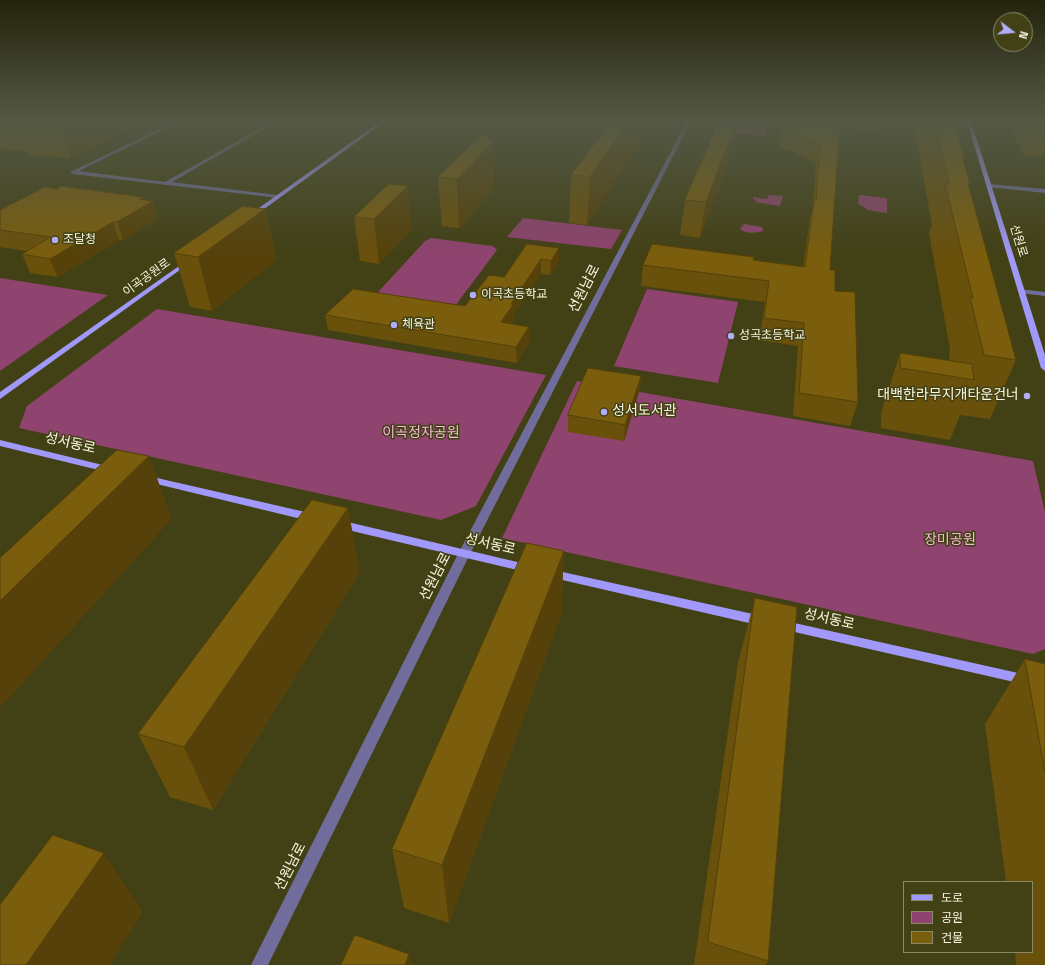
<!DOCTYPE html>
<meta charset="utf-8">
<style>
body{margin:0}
#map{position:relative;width:1045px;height:965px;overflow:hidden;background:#424015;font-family:"Titillium Web","Noto Sans KR",sans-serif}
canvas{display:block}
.legend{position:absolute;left:903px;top:881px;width:130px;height:72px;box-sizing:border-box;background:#424015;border:1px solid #8a8966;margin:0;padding:5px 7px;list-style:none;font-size:12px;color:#f7f7df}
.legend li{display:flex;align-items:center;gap:8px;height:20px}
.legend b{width:20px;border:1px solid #8a8966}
.north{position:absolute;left:993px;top:12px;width:40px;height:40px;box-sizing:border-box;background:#424015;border:1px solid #8a8966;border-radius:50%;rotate:106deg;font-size:11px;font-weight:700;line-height:16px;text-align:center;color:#f7f7df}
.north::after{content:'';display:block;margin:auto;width:14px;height:18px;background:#b2adf9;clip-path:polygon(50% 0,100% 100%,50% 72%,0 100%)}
</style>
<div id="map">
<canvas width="1045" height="965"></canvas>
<ul class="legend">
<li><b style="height:5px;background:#a199f9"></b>도로</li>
<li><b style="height:11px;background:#8f436f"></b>공원</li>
<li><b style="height:11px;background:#7a5d0d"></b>건물</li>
</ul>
<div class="north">N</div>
</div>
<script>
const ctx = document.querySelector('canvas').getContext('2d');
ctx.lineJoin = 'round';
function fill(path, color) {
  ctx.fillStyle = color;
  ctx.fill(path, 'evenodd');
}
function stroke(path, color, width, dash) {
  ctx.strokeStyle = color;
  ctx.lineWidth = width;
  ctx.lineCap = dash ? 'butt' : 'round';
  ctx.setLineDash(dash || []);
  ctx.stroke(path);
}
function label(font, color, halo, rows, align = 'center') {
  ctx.font = font + ' "Titillium Web","Noto Sans KR",sans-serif';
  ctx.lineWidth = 3;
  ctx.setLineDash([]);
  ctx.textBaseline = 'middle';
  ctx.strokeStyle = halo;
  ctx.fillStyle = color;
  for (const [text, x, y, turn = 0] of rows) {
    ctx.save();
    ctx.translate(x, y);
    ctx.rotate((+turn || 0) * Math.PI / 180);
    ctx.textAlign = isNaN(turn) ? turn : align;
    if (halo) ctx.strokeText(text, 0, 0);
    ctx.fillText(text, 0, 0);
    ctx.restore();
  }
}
fill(new Path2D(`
 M718 121 769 122 765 136 714 131Z
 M769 195 783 196 780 206 754 202 757 201 753 199V197L767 199Z
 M859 195 887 198V213L867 210 866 208 858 204Z
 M523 218 622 230 611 249 507 237Z
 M744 224 762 227 763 231C755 233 746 234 740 229Z
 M431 238 493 246 497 250 449 314 369 302 425 241Z
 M0 278 108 295 0 371Z
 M647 289 738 302 718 383 614 366Z
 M157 309 546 375 476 506 441 520 19 428 27 406Z
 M577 381 1033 461 1045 512V649L1033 654 502 538Z`), '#8f436f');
fill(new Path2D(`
 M176 121H181L79 171 165 182 273 121H278L172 182 277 195 279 196V198L73 174 70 172Z
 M687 121H691L470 554 268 965H251L458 554Z
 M989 184 1045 189V193L987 187V185Z
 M1019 289 1045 292V296L1019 293Z`), '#706d9d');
fill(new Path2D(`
 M381 121H386L253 217H249V215Z
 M967 121H971L1045 355V371L1041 368Z
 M189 259 192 261 191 262 0 399V392Z
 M0 440 111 467 116 470 111 473 0 446Z
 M144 475 314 514 318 515 319 518 318 521 314 522 140 480 139 478 140 476Z
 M339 520 530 565 534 566 536 569 534 572 530 573 335 527 334 524 335 521Z
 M549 569 762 616 766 618 768 621 766 624 762 626 545 576 543 573 545 570Z
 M781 620 1045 679V689L777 628 775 625 777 622Z`), '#a199f9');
fill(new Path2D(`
 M0 121H148L71 159 27 154 26 151 0 148Z
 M612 121 587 225 569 223 571 175Z
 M840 121 830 270 835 291 858 402 850 426 793 416 798 346 759 340 765 302 641 286 643 265 753 260 803 267 810 219 813 206 816 162 789 150 778 149 782 132Z
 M859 121H880V125L878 132 859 130Z
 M911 121H953L965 158 963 162 970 183 969 186 1016 360 990 419 960 415 950 440 881 428V413L900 353 950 361 949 354 950 349 929 233 932 225 915 131H912Z
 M1008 121H1045V148L1042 157 1023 155Z
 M734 128 729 160 700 238 680 235 685 200Z
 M493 142 494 188 459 228 442 226 438 177Z
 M389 184 412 229 379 264 360 261 354 217Z
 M57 189 143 197 144 199 158 218 123 240H119L58 277 30 273 22 254 27 251 0 247V210Z
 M265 209 276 260 212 311 190 307 174 253Z
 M527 244 559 262 550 275 541 274 513 316 514 320 511 324 529 342 517 363 328 330 325 315 465 306 504 277Z
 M641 376 639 392 624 441 568 432V415Z
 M564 551 561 615 449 923 404 908 392 849Z
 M360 572 213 810 170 797 138 734Z
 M755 598 768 961 766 965H694L738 662Z
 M1025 659 1045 664V965H1016L1015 952H1032V882H1006L985 724Z`), '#69500b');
fill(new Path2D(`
 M61 121H148L71 159 58 122Z
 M629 121H653L587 225 590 177Z
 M734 128 729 160 700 238 706 202Z
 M493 142 494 188 459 228 457 179Z
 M408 186 412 229 379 264 374 219Z
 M143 197 145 205 153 201 158 218 123 240 117 222 140 199Z
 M265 209 276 260 212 311 198 257Z
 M113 222 119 240 58 277 50 259Z
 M559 248V262L550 275 551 261Z
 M541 259V274L513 316 514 320 502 338 501 322 511 304Z
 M529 327V342L517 363 516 347Z
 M641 376 639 392 624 441 625 425Z
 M149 456 172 519 0 708V601Z
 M348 508 360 572 213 810 184 747Z
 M564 551 561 615 449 923 442 865Z
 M104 853 143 912 110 965H26Z
 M409 954 412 965H405Z`), '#554109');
const building = new Path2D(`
 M49 121H61L58 122Z
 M612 121H629L590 177 571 175Z
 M784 121H840L830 270H835V291L855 292 858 402 799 393 804 323 764 318 769 281 643 265 652 244 754 257 753 260 805 267 814 200H816L820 144 792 133 782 132Z
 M861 121H880V125L861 123Z
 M934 121H953L965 158 962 157 970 183H968L1016 360 984 355 970 297 973 298 945 184H949Z
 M717 126 734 128 706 202 685 200Z
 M483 134 493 142 457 179 438 177Z
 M389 184 408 186 374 219 354 217Z
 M61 186 143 197 140 199 153 201 117 222H113L50 259 22 254 51 237 0 230V210L45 187 57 189Z
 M243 206 265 209 198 257 174 253Z
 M527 244 559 248 551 261 541 259 511 304 513 305 501 322 529 327 516 347 325 315 353 289 465 306 489 275 504 277Z
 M900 353 972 364 974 380 901 368Z
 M588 368 641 376 625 425 568 415Z
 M117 450 149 456 0 601V558Z
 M312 500 348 508 184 747 138 734Z
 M527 543 564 551 442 865 392 849Z
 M755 598 797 607 768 961 708 942Z
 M1025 659 1045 664V772Z
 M53 835 104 853 26 965H0V905Z
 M355 935 409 954 405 965H341Z`);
fill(building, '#7a5d0d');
stroke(building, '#554109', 1);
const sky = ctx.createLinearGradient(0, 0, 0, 256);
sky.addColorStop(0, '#24230c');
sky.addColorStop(0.47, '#545946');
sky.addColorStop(1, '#54594600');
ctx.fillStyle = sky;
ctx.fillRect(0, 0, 1045, 256);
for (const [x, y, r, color] of [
 [55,240,4,"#b2adf9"],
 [473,295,4,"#b2adf9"],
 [394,325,4,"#b2adf9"],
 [731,336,4,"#b2adf9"],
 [1027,396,4,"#b2adf9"],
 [604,412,4,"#b2adf9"]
]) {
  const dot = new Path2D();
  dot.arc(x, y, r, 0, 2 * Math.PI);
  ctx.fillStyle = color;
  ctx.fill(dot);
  stroke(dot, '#424015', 1.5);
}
label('12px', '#f7f7df', '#424015', [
 ["조달청",63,240],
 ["이곡초등학교",481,295],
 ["체육관",402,325],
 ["성곡초등학교",739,336]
], 'left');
label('12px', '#f7f7df', '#424015', [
 ["선원로",1018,241,73],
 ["이곡공원로",147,278,-36]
]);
label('14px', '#f7f7df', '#424015', [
 ["선원남로",585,289,-63],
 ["성서동로",70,444,13],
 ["성서동로",490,545,13],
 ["선원남로",436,577,-63],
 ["성서동로",829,620,13],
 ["선원남로",291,867,-63]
]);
label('14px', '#f7f7df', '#424015', [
 ["대백한라무지개타운건너",1019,396],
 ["성서도서관",612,412,"left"]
], 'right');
label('14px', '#f2b9d7', '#424015', [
 ["이곡정자공원",421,434],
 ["장미공원",950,541]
]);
</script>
